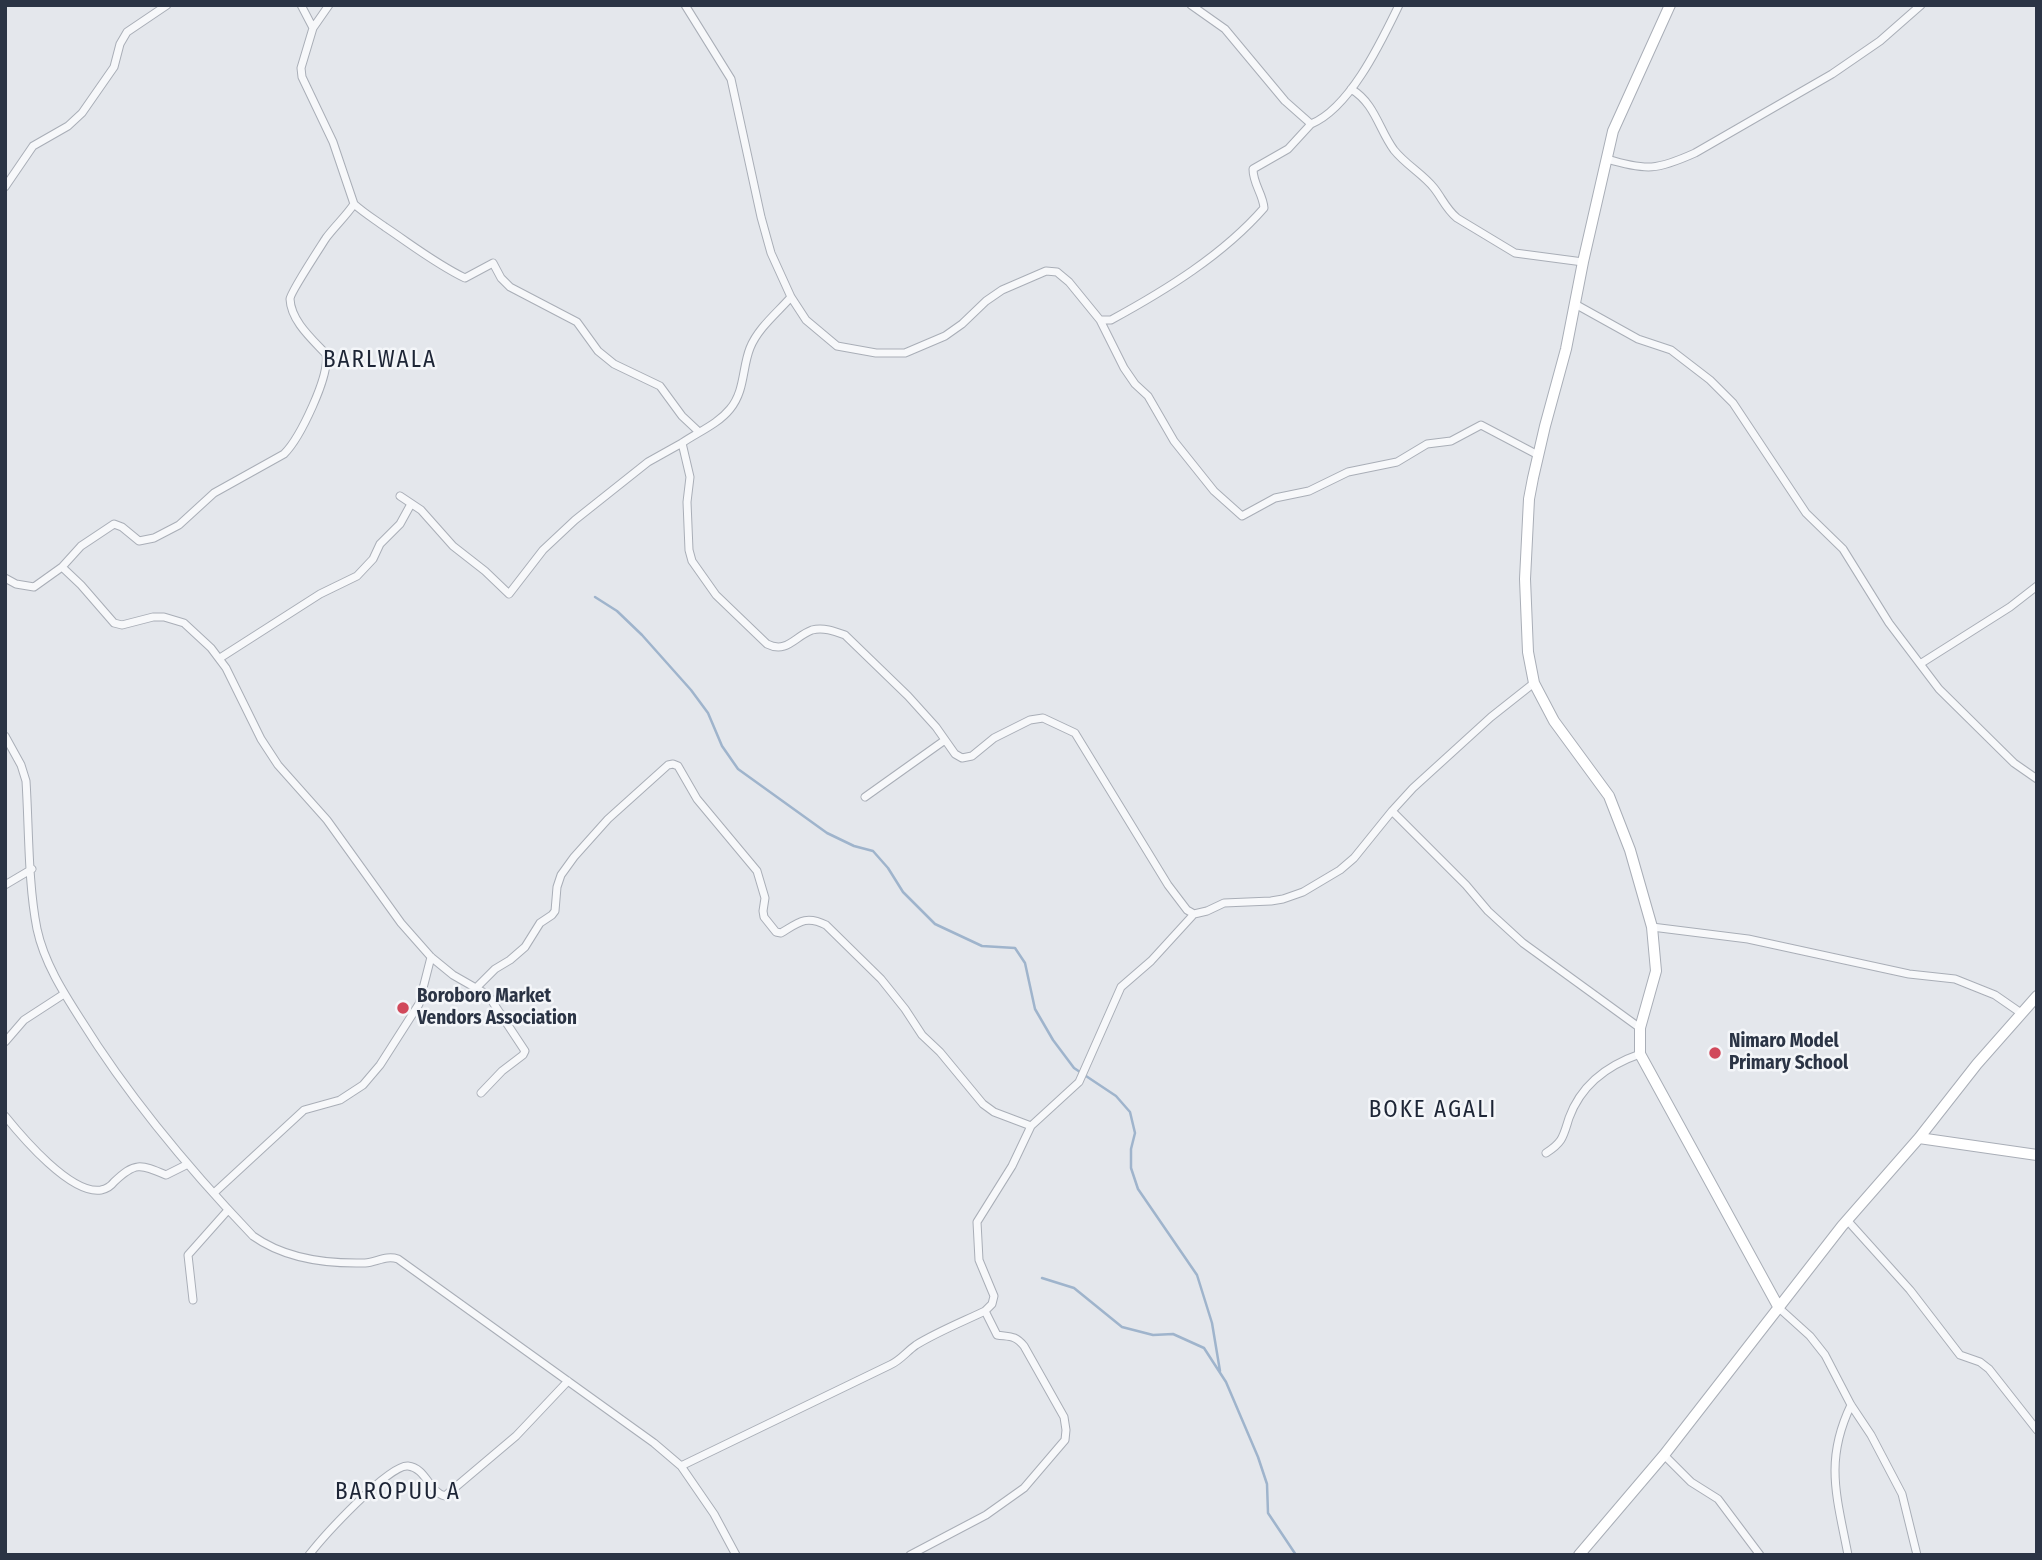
<!DOCTYPE html>
<style>
body{margin:0}
#map{position:relative;width:2042px;height:1560px;overflow:hidden;background:#e4e7ec;font-family:"Fira Sans Condensed",sans-serif}
canvas{display:block}
.frame{position:absolute;inset:0;border:7px solid #2b3445;pointer-events:none}
</style>
<div id="map">
<canvas width="2042" height="1560"></canvas>
<div class="frame"></div>
</div>
<script>
const ctx = document.querySelector('canvas').getContext('2d');
ctx.lineJoin = 'round';
function stroke(path, color, width, dash) {
  ctx.strokeStyle = color;
  ctx.lineWidth = width;
  ctx.lineCap = dash ? 'butt' : 'round';
  ctx.setLineDash(dash || []);
  ctx.stroke(path);
}
function label(font, color, halo, rows, align = 'center') {
  ctx.font = font + ' "Fira Sans Condensed",sans-serif';
  ctx.lineWidth = 5;
  ctx.setLineDash([]);
  ctx.textBaseline = 'middle';
  ctx.strokeStyle = halo;
  ctx.fillStyle = color;
  for (const [text, x, y, turn = 0] of rows) {
    ctx.save();
    ctx.translate(x, y);
    ctx.rotate((+turn || 0) * Math.PI / 180);
    ctx.textAlign = isNaN(turn) ? turn : align;
    if (halo) ctx.strokeText(text, 0, 0);
    ctx.fillText(text, 0, 0);
    ctx.restore();
  }
}
stroke(new Path2D(`
 M595 597 617 611 642 635 691 690 708 713 722 746 738 769 827 833 854 846 873 851 888 868 903 892 935 924 982 946 1015 948 1025 963 1035 1009 1053 1040 1074 1068 1116 1096 1130 1112 1135 1133 1131 1149V1168L1138 1189 1197 1275 1212 1323 1220 1371
 M1042 1278 1074 1288 1122 1327 1153 1335 1173 1334 1204 1348 1226 1382 1258 1457 1267 1484 1268 1513 1296 1555`), '#9fb4cc', 2.5);
const street = new Path2D(`
 M685 5 731 79 761 217 771 253 791 297 806 320 837 346 876 353H905L945 336 962 324 986 301 1002 290 1046 271 1057 272 1069 282 1100 320H1111C1166 290 1223 255 1264 208 1263 194 1253 184 1253 169L1288 149 1311 124
 M1191 5 1225 29 1285 101 1311 124C1350 108 1381 42 1399 5
 M313 28 329 5
 M1351 89C1375 103 1379 130 1394 150 1406 165 1423 174 1434 188 1442 198 1446 209 1457 218L1515 253 1583 262
 M1607 159C1647 171 1657 170 1695 153L1832 74 1880 41 1921 5
 M5 187 33 146 68 126 82 113 114 67 120 44 127 32 167 5
 M354 204C364 213 374 219 385 227 412 245 436 264 465 278L493 263 501 278 510 287 577 322 598 351 614 364 660 386 682 416 699 432
 M791 297C777 313 758 328 750 348 742 368 745 391 730 409 718 424 698 432 682 443L690 477 687 502 689 550 692 561 716 595 767 644C787 654 795 636 812 630 823 627 834 631 845 635L908 696 936 727 955 754 962 758 972 756 994 738 1030 720 1043 718 1075 733 1168 885 1187 910 1194 914
 M1575 304 1638 339 1671 350 1710 380 1733 403 1806 513 1843 549 1889 623 1939 689 2014 763 2037 779
 M1100 320 1124 368 1135 384 1148 396 1174 441 1214 491 1242 516 1275 498 1309 491 1348 472 1397 462 1427 444 1451 441 1481 425 1538 455
 M400 496 421 510 453 546 485 571 509 594 543 550 575 520 648 462 682 443
 M62 567 81 546 114 524 122 527 139 541 154 538 179 525 214 493 284 454C300 438 330 376 326 354 312 339 291 321 290 299 290 293 321 246 326 238 335 226 346 216 354 204L333 142 302 77 301 68 313 28 301 5
 M5 578 16 584 34 587 62 567 81 585 114 623 122 625 153 617H164L184 623 211 648 226 668 261 739 278 765 327 820 401 923 431 957 453 975 488 995 525 1051 523 1055 502 1071 481 1093
 M220 658 320 594 357 576 373 559 380 544 400 524 411 504
 M1920 664 2010 607 2037 586
 M5 736 21 765 26 781C29 828 28 884 37 929 44 962 63 992 81 1020 130 1099 189 1169 253 1236 284 1258 327 1264 365 1263 377 1262 386 1255 398 1259L654 1443 681 1466 714 1514 736 1555
 M865 797 945 740
 M1392 811 1466 885 1488 911 1523 943 1640 1028
 M5 885 32 869
 M1652 927 1748 939 1909 974 1955 979 1995 995 2021 1013
 M475 989 495 969 510 960 525 947 540 923 552 915 555 911 557 887 561 875 574 857 608 819 668 765 673 764 678 766 697 799 757 871 765 898 763 911 764 917 776 932 781 933C799 922 806 915 826 925L881 979 905 1009 922 1035 940 1052 983 1104 994 1112 1031 1126
 M5 1042 24 1020 64 994
 M5 1116C22 1137 71 1195 101 1190 106 1189 111 1186 114 1182 135 1162 140 1164 166 1175L186 1165
 M1546 1153C1563 1142 1563 1137 1569 1118 1581 1085 1608 1065 1640 1054
 M214 1193 304 1110 340 1100 363 1085 380 1065 419 1004 431 957
 M1847 1220 1910 1290 1960 1355 1980 1362 1989 1369 2037 1430
 M193 1300 188 1255 228 1210
 M1779 1308 1810 1336 1825 1355 1851 1405 1871 1435 1902 1494 1917 1555
 M1664 1455 1691 1482 1718 1499 1760 1555
 M681 1466 890 1365C901 1360 906 1352 916 1345 937 1332 962 1322 985 1311L992 1304 994 1296 979 1260 977 1222 1012 1166 1031 1126 1079 1082 1121 987 1151 961 1194 914 1207 911 1224 903 1271 901 1283 899 1303 892 1340 870 1354 858 1392 811 1413 788 1491 717 1534 683
 M309 1555C322 1538 389 1464 408 1466 426 1468 429 1492 445 1496L516 1436 568 1381
 M910 1555 986 1515 1024 1488 1065 1440 1066 1430 1064 1417 1024 1346C1015 1335 1010 1337 997 1335L985 1311
 M1848 1555C1837 1497 1824 1461 1851 1405`);
const secondary = new Path2D(`
 M1670 5 1613 131 1583 262 1566 349 1545 426 1533 478 1529 499 1525 579 1528 652 1534 683 1554 721 1609 796 1630 850 1652 927 1656 971 1640 1028V1054L1779 1308
 M1919 1138 2037 1155
 M1579 1555 1664 1455 1842 1226 1919 1138 1977 1064 2037 996`);
stroke(street, '#a9aeb7', 9);
stroke(secondary, '#a9aeb7', 12);
stroke(street, '#f7f8fa', 7);
stroke(secondary, '#fff', 10);
for (const [x, y, r, color] of [
 [403,1008,7,"#d1495b"],
 [1715,1053,7,"#d1495b"]
]) {
  const dot = new Path2D();
  dot.arc(x, y, r, 0, 2 * Math.PI);
  ctx.fillStyle = color;
  ctx.fill(dot);
  stroke(dot, '#f4f6f9', 2.5);
}
label('bold 19px', '#2b3445', '#f4f6f9', [
 ["Boroboro Market",417,997],
 ["Vendors Association",417,1019],
 ["Nimaro Model",1729,1042],
 ["Primary School",1729,1064]
], 'left');
ctx.letterSpacing = '2px';
label('23px', '#1d2536', '#f4f6f9', [
 ["BARLWALA",380,361],
 ["BOKE AGALI",1433,1111],
 ["BAROPUU A",398,1493]
]);
ctx.letterSpacing = '0px';
</script>
